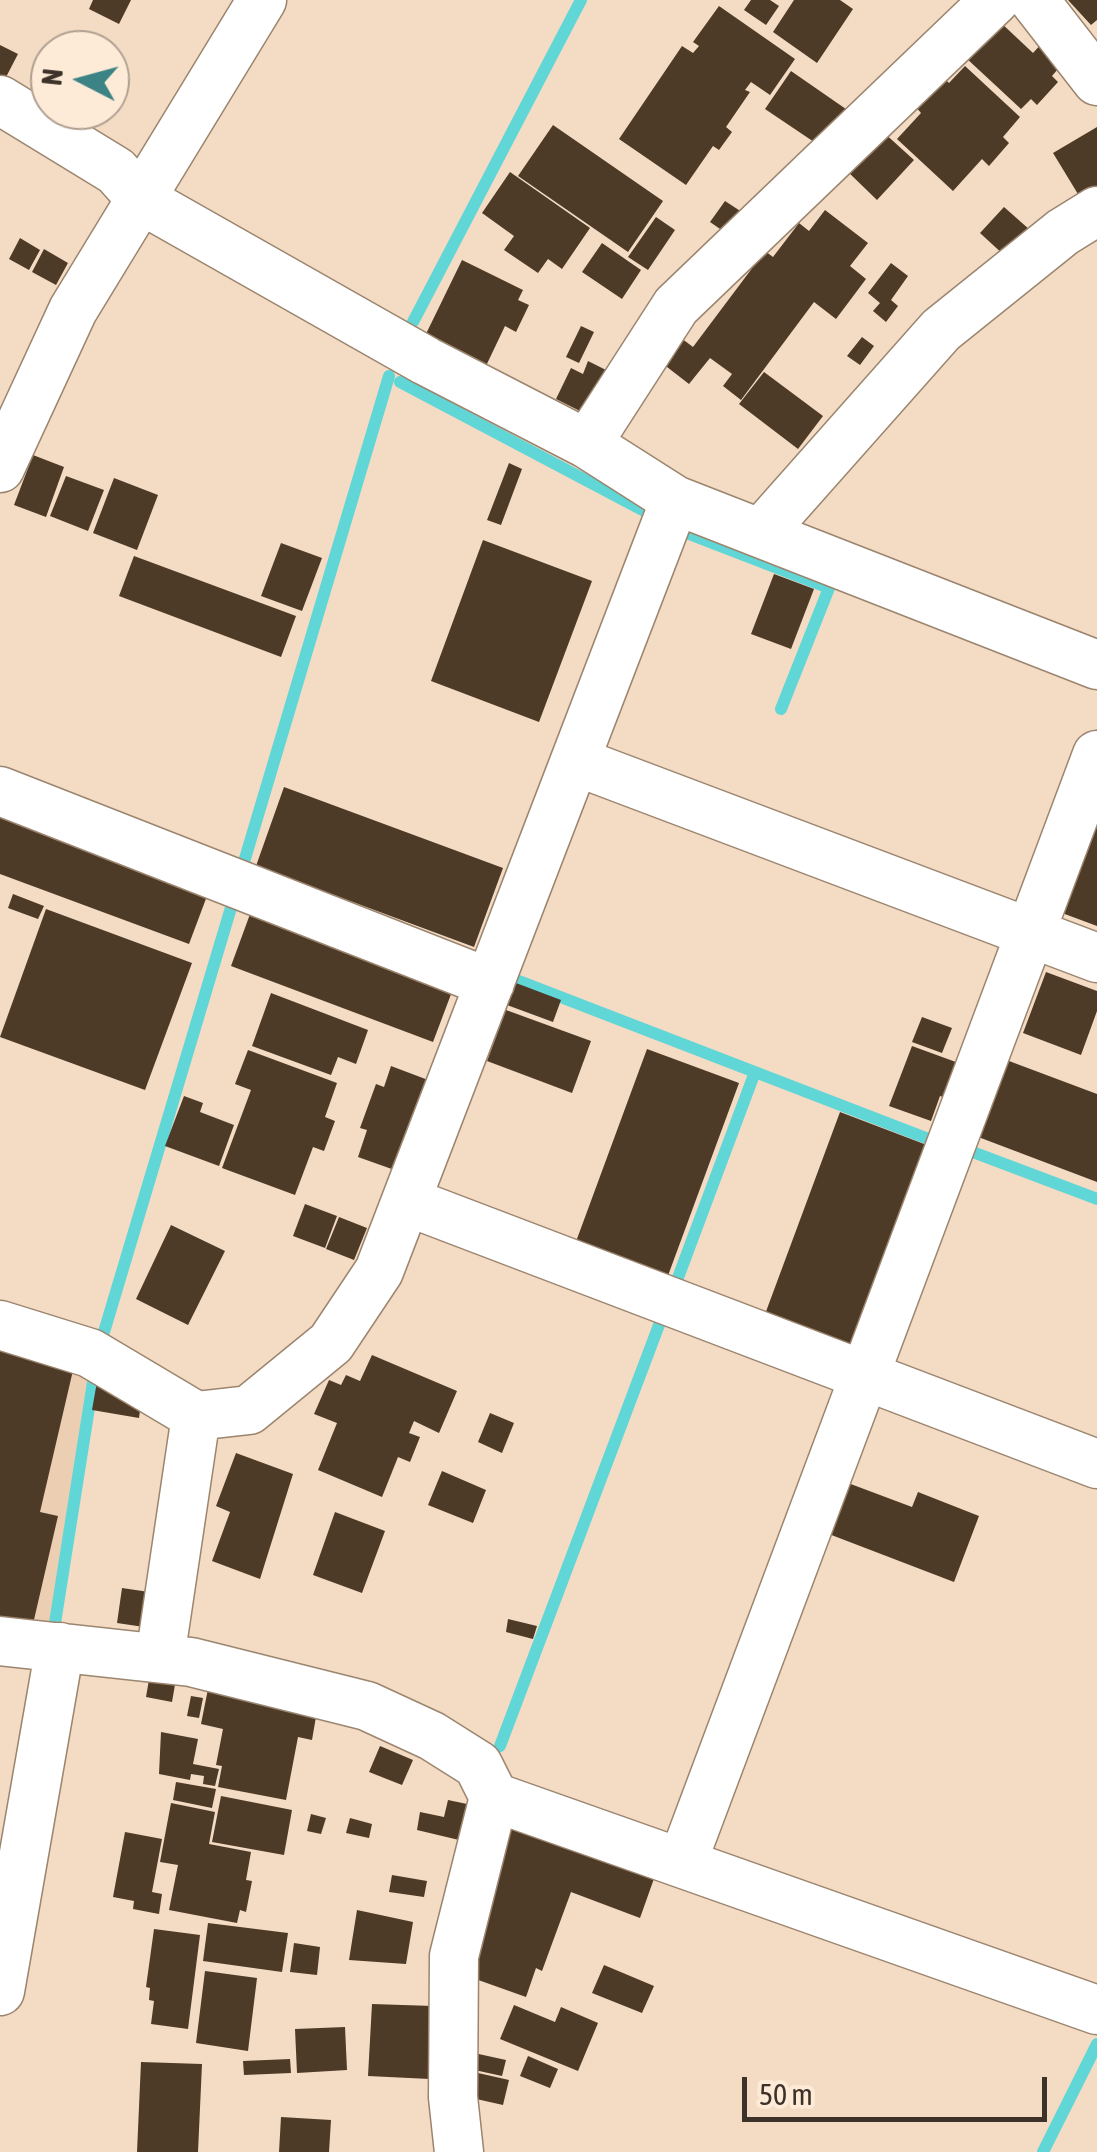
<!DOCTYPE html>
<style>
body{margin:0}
#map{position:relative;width:1097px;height:2152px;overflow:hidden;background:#f4dbc4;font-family:"Asap Condensed",sans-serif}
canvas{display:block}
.north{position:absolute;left:30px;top:30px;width:100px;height:100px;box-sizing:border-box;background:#fdead7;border:2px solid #b0a091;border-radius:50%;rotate:276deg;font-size:28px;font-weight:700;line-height:40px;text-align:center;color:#3c3229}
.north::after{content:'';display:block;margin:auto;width:35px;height:45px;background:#3b8384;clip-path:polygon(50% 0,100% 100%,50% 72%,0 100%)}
.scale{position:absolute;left:742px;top:2077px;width:305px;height:45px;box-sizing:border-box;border:5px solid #3c3229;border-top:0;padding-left:12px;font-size:30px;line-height:35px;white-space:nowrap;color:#3c3229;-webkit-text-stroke:8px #fdead7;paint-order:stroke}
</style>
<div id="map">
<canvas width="1097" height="2152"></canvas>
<div class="north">N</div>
<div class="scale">50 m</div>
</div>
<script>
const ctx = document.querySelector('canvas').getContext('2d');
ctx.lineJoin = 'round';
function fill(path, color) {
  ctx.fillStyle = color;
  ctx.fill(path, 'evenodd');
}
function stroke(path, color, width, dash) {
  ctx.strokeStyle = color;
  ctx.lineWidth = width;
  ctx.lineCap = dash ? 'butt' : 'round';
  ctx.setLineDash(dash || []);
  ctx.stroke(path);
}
fill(new Path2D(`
 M0 1335 90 1363 49 1629 0 1623Z`), '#ecceb2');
stroke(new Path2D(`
 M413 322 581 0
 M400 382 650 514
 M676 529 829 588 781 709
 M244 862 389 376
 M519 981 939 1143
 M970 1151 1097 1199
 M673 1291 755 1072
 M104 1332 233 901
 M55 1623 94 1376
 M500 1746 662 1317
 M1043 2152 1097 2044`), '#60d6d7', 12);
fill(new Path2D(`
 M93 0H131L119 24 89 9Z
 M751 0H770L779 6 766 25 744 10Z
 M794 0H840L853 9 817 63 773 32Z
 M1068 0H1097V20L1091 25Z
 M719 6 795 59 770 95 751 82 745 90 750 92 726 127 732 132 719 150 713 146 686 185 619 139 682 46 693 53 699 46 693 42Z
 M999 21 1033 53 1043 42 1064 62 1052 76 1058 82 1037 105 1031 99 1021 109 965 57Z
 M0 45 18 54 4 81 0 79Z
 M965 66 1020 117 1003 137 1009 143 989 166 982 159 953 191 897 139 921 113 915 106 942 76 949 83Z
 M791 71 856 116 817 144 765 109Z
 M553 125 663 201 628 252 518 176Z
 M1097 127V190L1081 199 1053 153Z
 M882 131 914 160 877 200 846 170Z
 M510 172 590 228 562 269 548 259 538 273 504 250 514 236 482 213Z
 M725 201 751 218 736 240 710 222Z
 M1004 207 1030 230 1005 256 980 233Z
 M825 210 868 243 850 266 866 279 836 319 814 302 741 400 723 386 732 374 710 358 689 384 658 360 677 335 693 347 765 251 773 257 799 223 809 231Z
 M656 217 675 230 648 270 628 257Z
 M20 238 40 250 29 270 9 259Z
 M602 243 641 270 622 299 582 272Z
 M44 249 68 263 56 285 32 272Z
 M462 260 523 290 518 300 529 305 516 332 505 326 485 368 424 338Z
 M891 263 908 276 891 300 898 306 886 322 873 311 880 303 868 293Z
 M581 326 594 332 579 363 566 357Z
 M862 337 874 346 860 365 847 356Z
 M588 361 618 376 588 415 556 399 571 368 583 374Z
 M764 372 823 416 798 449 739 404Z
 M33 455 64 467 46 517 14 505Z
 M509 463 522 469 501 525 487 520Z
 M66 476 104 490 88 531 50 516Z
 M114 478 158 495 137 550 93 533Z
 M483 540 592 581 539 722 431 681Z
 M281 543 322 558 302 611 261 596Z
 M134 556 296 616 281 657 119 596Z
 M774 574 814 589 791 649 751 634Z
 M284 787 503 868 474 947 256 866Z
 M0 810 210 888 189 944 0 874Z
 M1097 821V926L1054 910Z
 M13 894 44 906 38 919 8 908Z
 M253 906 456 981 433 1042 231 966Z
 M46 909 192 963 145 1090 0 1037Z
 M1046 972 1097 991V1011L1081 1055 1023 1033Z
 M516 983 561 1000 553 1022 507 1005Z
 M271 993 368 1030 356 1064 338 1057 331 1075 252 1046Z
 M506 1010 591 1041 572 1093 487 1061Z
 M922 1017 952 1028 942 1053 912 1042Z
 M912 1046 964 1065 952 1100 940 1096 931 1121 889 1106Z
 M647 1049 739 1083 666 1281 574 1247Z
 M248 1050 337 1083 325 1117 335 1121 324 1151 313 1147 295 1195 222 1168 251 1090 235 1084Z
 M1001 1058 1097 1094V1182L973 1135Z
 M391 1066 436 1083 403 1173 358 1157 367 1130 360 1128 376 1084 384 1087Z
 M184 1096 203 1103 200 1112 234 1125 219 1166 165 1146Z
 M840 1112 932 1147 854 1360 761 1325Z
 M305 1204 337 1216 325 1248 293 1236Z
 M339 1217 367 1228 354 1260 326 1249Z
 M171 1225 225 1251 188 1325 136 1299Z
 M0 1349 74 1366 40 1512 58 1516 33 1624 0 1619Z
 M372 1355 457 1391 439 1433 414 1421 409 1433 420 1437 410 1462 398 1457 382 1497 318 1470 337 1423 314 1414 329 1380 341 1385 346 1375 360 1381Z
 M98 1376 141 1403 139 1418 92 1410Z
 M490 1413 514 1423 502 1453 478 1442Z
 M236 1453 293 1474 260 1579 212 1561 230 1512 216 1506Z
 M442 1471 486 1490 473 1523 428 1505Z
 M840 1480 912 1507 918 1492 979 1516 954 1582 821 1531Z
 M335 1512 385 1531 362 1593 313 1575Z
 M122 1588 149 1592 144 1627 117 1623Z
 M508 1619 537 1626 533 1639 506 1632Z
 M151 1668 177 1673 172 1702 146 1697Z
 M208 1689 318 1705 312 1740 298 1737 286 1800 218 1787 222 1766 216 1765 223 1729 201 1724Z
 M191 1696 203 1698 199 1718 187 1716Z
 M161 1732 198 1739 193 1764 219 1769 215 1786 203 1784 204 1776 191 1774 190 1780 159 1774Z
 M380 1746 413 1760 402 1785 369 1772Z
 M176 1782 216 1789 212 1808 173 1800Z
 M221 1796 292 1810 284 1855 212 1842Z
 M448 1800 467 1804 459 1840 417 1830 420 1812 444 1817Z
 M171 1803 215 1812 209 1844 251 1852 246 1880 252 1881 246 1912 240 1910 237 1923 169 1910 178 1865 160 1862Z
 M311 1814 326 1818 321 1834 307 1831Z
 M350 1818 372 1824 369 1838 346 1833Z
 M513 1821 656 1873 640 1918 571 1892 542 1971 536 1968 526 1997 467 1976 477 1921Z
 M125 1832 162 1839 152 1892 162 1894 159 1914 133 1909 134 1901 113 1897Z
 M392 1875 427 1881 424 1897 389 1892Z
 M357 1910 413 1922 406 1964 349 1960Z
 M208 1923 288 1933 282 1972 203 1961Z
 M154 1929 200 1935 188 2029 151 2024 154 2001 149 2000 150 1988 146 1987Z
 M294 1943 320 1947 317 1975 290 1972Z
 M604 1965 654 1986 642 2013 592 1993Z
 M205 1971 257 1978 248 2051 196 2043Z
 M372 2004 433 2006 430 2079 368 2076Z
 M514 2005 555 2022 561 2007 598 2023 578 2071 500 2039Z
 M345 2027 347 2070 297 2073 295 2029Z
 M474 2053 506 2060 502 2076 470 2069Z
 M528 2056 558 2069 550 2088 520 2076Z
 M290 2059 291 2073 244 2075 243 2061Z
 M141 2062 202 2064 198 2152H137Z
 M478 2073 509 2080 503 2105 472 2098Z
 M281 2117 331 2120 329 2152H279Z`), '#4d3a27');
const minor = new Path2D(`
 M1034 0 1097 81
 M0 100 116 171 142 200 426 361 587 444 675 500 1097 665
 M587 444 676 306 995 0
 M0 468 73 310 262 0
 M761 533 941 330 1063 232 1097 211
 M575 761 1097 958
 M0 791 490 983
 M406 1201 1097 1464
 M0 1325 90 1353 196 1416 249 1410 331 1343 379 1271 675 500
 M0 1641 191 1662 367 1706 432 1736 478 1765 494 1797 454 1956 453 2097 459 2152
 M160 1658 196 1416
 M494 1797 1097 2010
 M682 1863 1097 755
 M0 1991 60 1647`);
stroke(minor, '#9b856f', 51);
stroke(minor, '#fff', 48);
</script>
